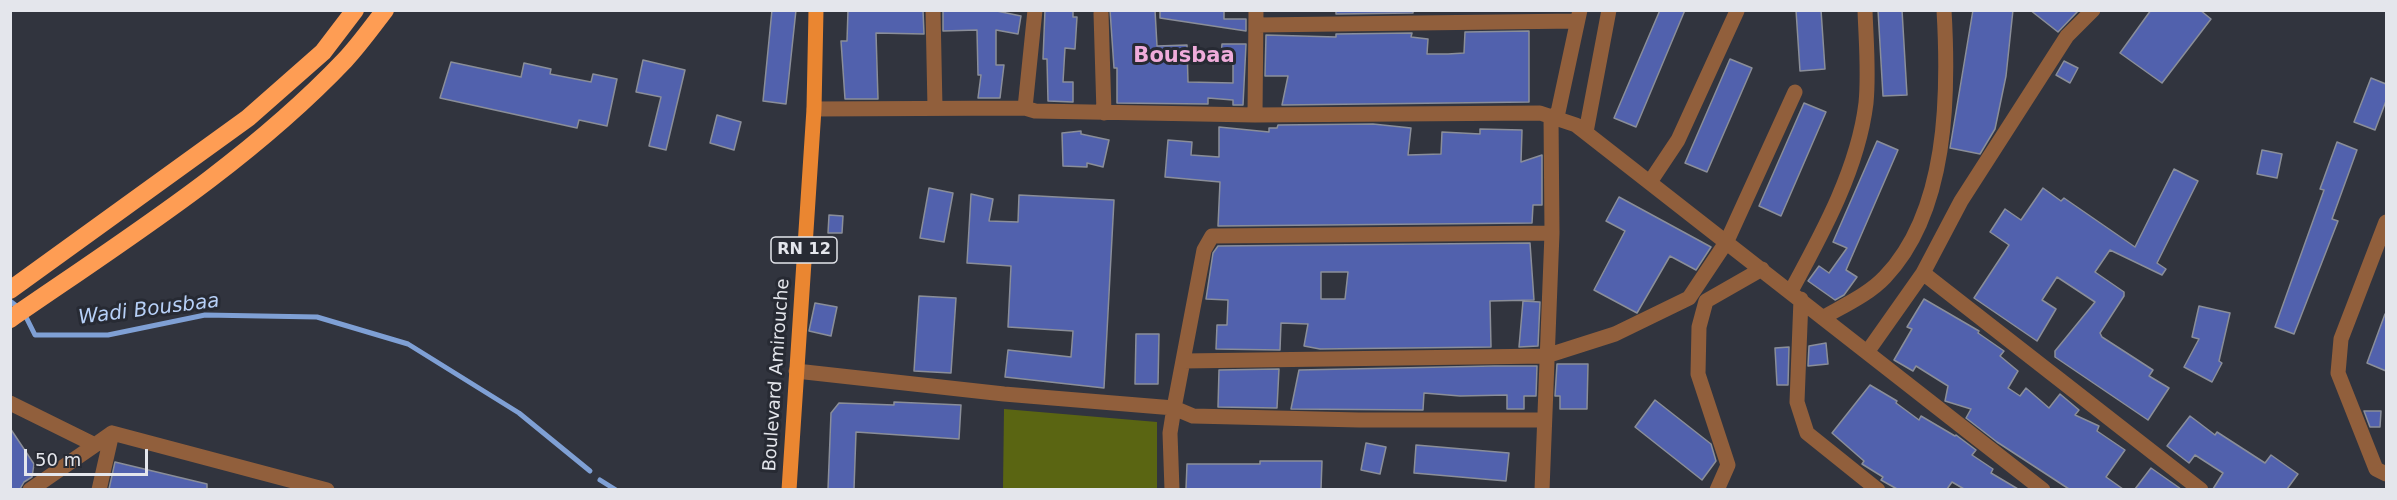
<!DOCTYPE html>
<style>
body{margin:0}
#map{position:relative;width:2397px;height:500px;overflow:hidden;background:#31343e;font-family:"DejaVu Sans",sans-serif}
canvas{display:block}
.frame{position:absolute;inset:0;border:12px solid #e4e6ec;pointer-events:none}
.scale{position:absolute;left:24px;top:449px;width:124px;height:27px;box-sizing:border-box;border:3px solid #e4e6ec;border-top:0;padding-left:8px;font-size:18px;line-height:21px;white-space:nowrap;color:#e4e6ec;-webkit-text-stroke:4px #272a33;paint-order:stroke}
</style>
<div id="map">
<canvas width="2397" height="500"></canvas>
<div class="frame"></div>
<div class="scale">50 m</div>
</div>
<script>
const ctx = document.querySelector('canvas').getContext('2d');
ctx.lineJoin = 'round';
function fill(path, color) {
  ctx.fillStyle = color;
  ctx.fill(path, 'evenodd');
}
function stroke(path, color, width, dash) {
  ctx.strokeStyle = color;
  ctx.lineWidth = width;
  ctx.lineCap = dash ? 'butt' : 'round';
  ctx.setLineDash(dash || []);
  ctx.stroke(path);
}
function label(font, color, halo, rows, align = 'center') {
  ctx.font = font + ' "DejaVu Sans",sans-serif';
  ctx.lineWidth = 6;
  ctx.setLineDash([]);
  ctx.textBaseline = 'middle';
  ctx.strokeStyle = halo;
  ctx.fillStyle = color;
  for (const [text, x, y, turn = 0] of rows) {
    ctx.save();
    ctx.translate(x, y);
    ctx.rotate((+turn || 0) * Math.PI / 180);
    ctx.textAlign = isNaN(turn) ? turn : align;
    if (halo) ctx.strokeText(text, 0, 0);
    ctx.fillText(text, 0, 0);
    ctx.restore();
  }
}
fill(new Path2D(`
 M1004 409 1157 422V489H1003Z`), '#5a6512');
stroke(new Path2D(`
 M10 301 23 311 35 335H108L205 315 317 317 408 344 519 413 590 471
 M600 480 616 490`), '#7fa0d5', 5);
const building = new Path2D(`
 M772 10H796L786 104 763 101Z
 M848 10H923L924 34 876 33 878 99H845L841 41H847Z
 M943 10H992L1021 16 1018 34 996 30V65H1004L1000 98H978L981 75H978L977 30 943 31Z
 M1045 10H1073V17H1077L1075 49 1065 48 1063 82H1073V102L1048 101 1047 59H1043Z
 M1110 10H1155L1157 46 1187 45 1188 82 1233 83V57H1221L1222 44H1246L1243 105H1233V100L1208 98V104L1117 103V68H1114Z
 M1160 10H1224V19H1246V31L1160 18Z
 M1336 10H1413V13L1336 14Z
 M1660 10H1685L1636 127 1614 118Z
 M1796 10H1821L1825 69 1800 71Z
 M1878 10H1902L1907 95 1883 96Z
 M1973 10H2013L2006 76 1995 129 1980 154 1950 148Z
 M2030 10H2079L2058 32Z
 M2151 10H2200L2211 19 2162 83 2120 53Z
 M1529 31V102L1282 105 1288 76H1265L1266 35 1336 37V34L1412 33 1411 37 1428 39 1427 54H1448L1464 53 1465 32Z
 M1730 59 1752 68 1707 172 1685 163Z
 M643 60 685 70 666 150 649 146 661 97 636 92Z
 M2064 61 2078 68 2070 83 2056 75Z
 M451 62 521 77 524 63 551 69 550 74 591 82 593 74 617 79 607 126 579 120 577 128 440 98Z
 M2371 78 2386 84V101L2375 130 2354 122Z
 M1804 103 1826 112 1781 216 1759 206Z
 M717 115 741 122 734 150 710 143Z
 M1373 124 1411 128 1408 155 1441 154 1442 132 1480 134V129L1522 130 1521 162 1542 155V205H1533L1532 223 1218 226 1220 182 1165 177 1168 140 1192 142 1191 155 1219 157V127L1269 132V128H1277L1278 125Z
 M1081 131V134L1109 140 1103 167 1087 163V167L1063 166 1062 133Z
 M1877 141 1898 150 1846 270 1857 277 1844 295 1835 300 1808 281 1819 266 1829 273 1847 248 1833 242Z
 M2337 142 2357 150 2332 219 2338 221 2294 334 2275 327 2324 190 2320 189Z
 M2262 150 2282 154 2277 178 2257 174Z
 M2174 169 2198 181 2157 263 2166 269 2162 275 2110 250 2095 272 2124 292V296L2100 333 2102 337 2153 370 2149 376 2169 388 2148 420 2055 357V351L2095 302 2057 277 2042 300 2056 309 2037 341 1974 298 2009 245 1990 232 2005 209 2021 220 2043 188 2061 201 2064 198 2135 247Z
 M929 188 953 193 944 242 920 238Z
 M971 194 993 199 989 221 1018 222 1019 195 1114 200 1104 388 1005 377 1008 350 1071 357 1073 331 1008 327 1011 266 967 263Z
 M1619 197 1711 247 1696 270 1670 256 1637 313 1594 290 1625 231 1606 221Z
 M829 215 843 216 842 233H828Z
 M1530 243 1534 300 1490 301 1491 347 1320 349 1304 346 1308 324 1281 323 1280 350 1216 349 1217 325H1227L1228 300 1206 299 1213 253 1218 246ZM1321 272H1348L1345 299H1321Z
 M919 296 956 298 951 373 914 371Z
 M1924 299 1979 331 1978 333 2004 351 2000 356 2018 371 2008 388 2020 396 2026 388 2049 408 2060 394 2079 410 2075 415 2099 426 2097 431 2125 450 2106 477 2123 489H2069L1997 442 1966 418 1971 409 1945 401 1948 386 1916 366 1913 371 1894 360 1912 329 1907 327Z
 M1523 301 1540 302 1538 346 1519 347Z
 M815 303 837 307 831 336 809 331Z
 M2199 306 2230 313 2219 361 2222 363 2212 382 2184 367 2199 339 2192 337Z
 M2385 314 2386 315V371L2367 363Z
 M1136 334H1159L1158 384H1135Z
 M1826 343 1828 364 1808 366 1809 346Z
 M1789 347 1788 385H1777L1775 348Z
 M1557 364H1588L1587 409H1560V396H1555Z
 M1494 366H1537L1536 396H1524V409H1507V395L1460 396 1424 393 1423 410 1291 409 1299 370Z
 M1279 369 1277 408 1218 407 1219 370Z
 M1870 385 1897 401 1896 403 1919 420 1921 416 1955 436 1956 435 1976 450 1972 455 1993 469 1991 473 2018 489H1964L1952 482 1947 489H1897L1881 480 1883 477 1862 464 1864 461 1832 433Z
 M1655 400 1711 444 1716 461 1702 480 1635 427Z
 M894 402 961 405 959 439 856 432 854 489H828L831 413 839 403 894 405Z
 M2364 411H2381L2380 427H2370Z
 M2190 416 2215 435 2217 432 2265 463 2271 455 2298 474 2287 489H2213L2223 473 2195 455 2189 463 2167 446Z
 M10 428 34 464 32 477 24 482 20 489H10Z
 M1366 443 1386 447 1380 474 1361 470Z
 M1416 445 1509 453 1506 481 1414 473Z
 M1260 461H1322L1321 489H1186L1187 464H1260Z
 M115 462 207 484V489H109Z
 M2151 468 2181 489H2135Z`);
fill(building, '#5161ad');
stroke(building, '#8a8e99', 1.5);
stroke(new Path2D(`
 M933 10 935 108
 M1101 13 1104 113
 M1257 25 1577 21
 M1025 108 1035 10
 M814 109 1025 108 1035 111 1255 115 1540 113 1576 125 2043 490
 M1255 115 1256 10
 M1557 117 1580 10
 M1586 132 1609 10
 M1650 182 1678 140 1737 11
 M2386 222 2341 339 2338 373 2376 469 2386 474
 M1923 273 2201 490
 M1791 291C1822 234 1858 169 1866 103 1869 72 1866 41 1865 10
 M1801 299 1797 402 1807 433 1878 490
 M1824 317C1845 305 1869 294 1885 277 1948 211 1949 95 1944 10
 M1868 351 1923 273 1961 201 2067 36 2093 10
 M1183 361 1546 356 1615 334 1689 298 1727 241 1795 92
 M796 371 1004 394 1174 408 1193 416 1359 420H1544
 M10 403 95 445 112 433 327 490
 M30 490 95 445
 M99 490 112 433
 M1172 490 1170 433 1174 408 1204 250 1212 236 1552 233
 M1542 490 1552 233 1551 116
 M1717 490 1728 465 1698 374 1699 327 1706 301 1762 269`), '#915f3c', 15);
stroke(new Path2D(`
 M789 490 814 109 816 10`), '#ea8631', 15);
stroke(new Path2D(`
 M10 290 248 118 323 52 355 10
 M10 319C126 239 247 163 345 60 359 45 372 27 385 10`), '#fe9d54', 18);
for (const [x, y, w] of [
 [804,250,66]
]) {
  const box = new Path2D();
  box.roundRect(x - w / 2, y - 13, w, 26, 4.5);
  ctx.fillStyle = '#272a33';
  ctx.fill(box);
  stroke(box, '#e4e6ec', 1.5);
}
label('bold 16px', '#e4e6ec', null, [
 ["RN 12",804,250]
]);
label('18px', '#e4e6ec', '#272a33', [
 ["Boulevard Amirouche",777,375,-86]
]);
label('italic 20px', '#b7d0f7', '#272a33', [
 ["Wadi Bousbaa",149,310,-7]
]);
label('bold 21px', '#f0acdb', '#272a33', [
 ["Bousbaa",1184,57]
]);
</script>
